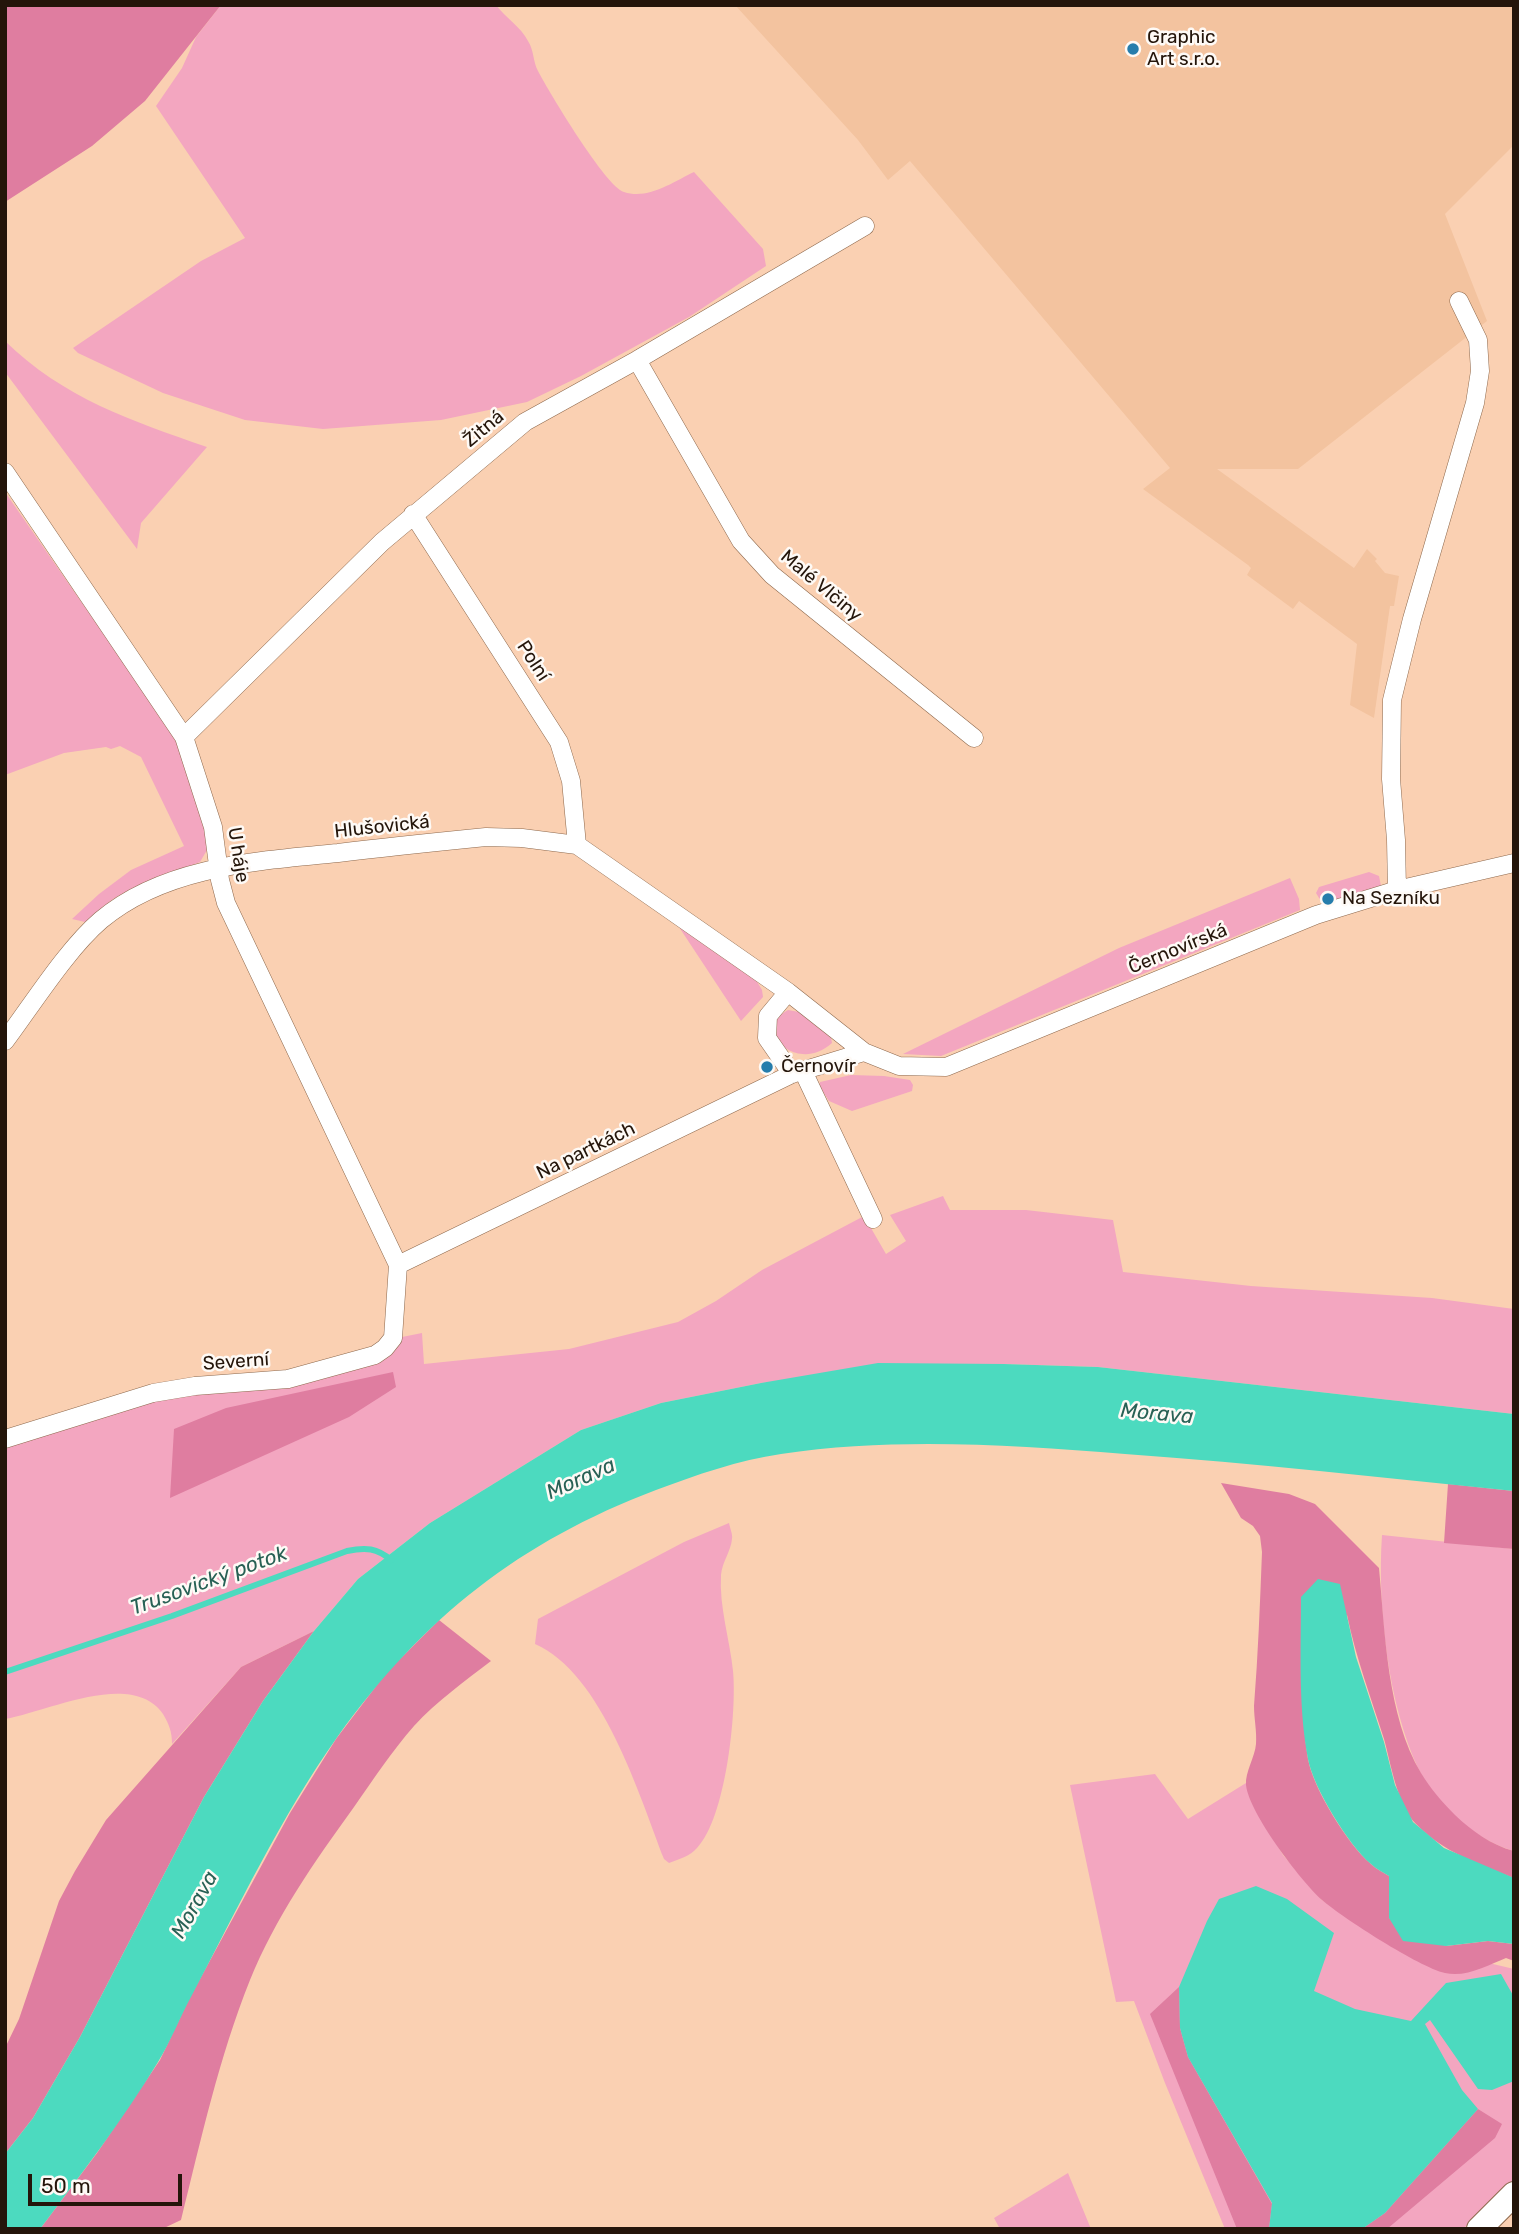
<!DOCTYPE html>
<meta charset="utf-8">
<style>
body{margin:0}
#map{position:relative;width:1519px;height:2234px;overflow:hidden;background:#fad0b2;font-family:Rubik,sans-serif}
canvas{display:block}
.frame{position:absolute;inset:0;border:7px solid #24150a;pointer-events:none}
.scale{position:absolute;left:28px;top:2174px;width:154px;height:32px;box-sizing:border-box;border:4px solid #24150a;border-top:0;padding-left:9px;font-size:21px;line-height:24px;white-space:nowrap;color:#24150a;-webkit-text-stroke:5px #fefaf6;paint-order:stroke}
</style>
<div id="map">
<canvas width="1519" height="2234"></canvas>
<div class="frame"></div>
<div class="scale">50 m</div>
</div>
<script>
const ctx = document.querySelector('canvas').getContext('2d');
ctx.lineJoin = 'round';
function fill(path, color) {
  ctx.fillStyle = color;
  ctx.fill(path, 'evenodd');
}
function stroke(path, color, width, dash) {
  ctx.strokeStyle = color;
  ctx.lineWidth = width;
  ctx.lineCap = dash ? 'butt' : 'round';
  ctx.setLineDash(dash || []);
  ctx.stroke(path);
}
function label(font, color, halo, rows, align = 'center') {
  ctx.font = font + ' Rubik,sans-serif';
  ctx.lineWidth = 5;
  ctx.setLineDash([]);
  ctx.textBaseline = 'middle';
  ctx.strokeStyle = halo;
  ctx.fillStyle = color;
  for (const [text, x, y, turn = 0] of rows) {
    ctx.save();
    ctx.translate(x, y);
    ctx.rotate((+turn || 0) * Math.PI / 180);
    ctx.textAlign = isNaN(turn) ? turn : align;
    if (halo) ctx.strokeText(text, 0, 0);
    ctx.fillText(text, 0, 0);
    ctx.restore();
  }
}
fill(new Path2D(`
 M735 5H1514V145L1445 214 1487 321 1298 469H1217L1354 568 1367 549 1377 559 1375 561 1385 573 1399 576 1394 606H1390L1374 718 1350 705 1357 644 1299 601 1293 609 1247 575 1251 568 1248 565 1143 489 1170 468 910 161 888 180 858 140Z`), '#f3c39f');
fill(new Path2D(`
 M221 5H496C506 18 521 27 528 41 534 50 533 62 538 71 549 92 606 187 624 192 648 200 673 182 694 172L763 249 766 266 689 317 581 376 527 402 441 420 323 429 245 420 163 393 78 353 73 348 201 261 245 238 156 106 182 68 196 37Z
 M5 341C63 398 132 421 207 447L141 523 137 549 5 372Z
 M5 492 178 741 208 842 207 850 200 862 131 889 113 899 85 922 72 919 99 894 131 870 184 846 141 757 120 746 111 749 106 747 64 753 5 775Z
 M1369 872 1379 876 1381 886 1329 903H1322L1316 893 1319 887Z
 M1290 878 1299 899 1300 910 941 1056 903 1054 1119 948Z
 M679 927 756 980 762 990 763 997 741 1021Z
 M788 1010 799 1012 830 1033 832 1043C797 1075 751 1030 788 1010Z
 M851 1075 884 1076 910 1080 913 1085 912 1091 852 1111 829 1101 819 1086 820 1082Z
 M943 1196 950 1210H1026L1113 1220 1123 1272 1251 1286 1432 1298 1514 1309V1414L1098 1367 1004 1364 761 1383 661 1403 581 1430 430 1523 358 1579 314 1631 241 1667 172 1744C172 1732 169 1724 163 1714 132 1669 47 1712 5 1719V1443L185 1393 366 1367 391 1353 402 1337 422 1333 424 1364 569 1349 678 1322 716 1301 762 1270 864 1216 886 1254 906 1241 890 1215Z
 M729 1523C730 1528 733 1535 732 1539 731 1551 722 1562 721 1575 719 1607 730 1640 733 1671 737 1712 726 1818 697 1848 690 1856 680 1859 669 1863L664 1859C639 1794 602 1673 535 1644L538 1619 684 1542Z
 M1382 1535 1514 1549V1851C1476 1841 1436 1805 1419 1770 1388 1705 1377 1606 1382 1535Z
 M1155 1774 1188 1819 1246 1783 1251 1801 1283 1855 1322 1900 1375 1936 1514 1969V2179L1463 2229H1225L1165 2083 1134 2001 1116 2002 1070 1785Z
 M1068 2173 1091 2229H1000L994 2218Z`), '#f3a6c0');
fill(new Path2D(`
 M5 5H221L145 101 92 146 5 202Z
 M393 1372 396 1387 349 1417 170 1498 174 1429 226 1408Z
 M1221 1483 1289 1494 1315 1504 1379 1568C1385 1632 1387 1716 1421 1773 1430 1788 1442 1802 1455 1815 1472 1831 1491 1845 1514 1851V1878C1478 1864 1443 1852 1416 1824 1397 1805 1391 1764 1384 1739 1371 1698 1356 1658 1347 1615L1301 1645C1302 1683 1302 1722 1308 1759 1313 1788 1348 1845 1371 1864 1376 1869 1383 1872 1389 1876V1918L1446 1946 1488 1941 1514 1944V1961L1506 1958C1488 1965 1466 1978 1445 1973 1419 1967 1343 1918 1322 1900 1300 1880 1249 1813 1246 1785 1245 1772 1255 1757 1256 1744 1257 1731 1254 1719 1254 1706 1258 1655 1260 1604 1262 1552L1260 1536 1253 1526 1241 1518Z
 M1448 1484 1514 1491V1549L1444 1543Z
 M439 1620 491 1661C465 1681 437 1701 414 1726 392 1751 373 1780 354 1807 315 1861 275 1918 250 1980 219 2057 201 2140 181 2220L162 2229H40L97 2153 160 2060 188 2001 290 1813 336 1739 386 1673Z
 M314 1631 263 1701 204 1797 80 2037 33 2118 5 2154V2048L19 2019 59 1901 75 1871 106 1820 241 1667Z
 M1179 1987 1180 2028 1188 2057 1272 2204 1269 2229H1237L1150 2014Z
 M1478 2109 1502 2124 1495 2138 1387 2229H1362L1385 2213Z`), '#df7da0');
fill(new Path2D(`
 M878 1363 1004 1364 1098 1367 1514 1414V1491C1384 1478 1255 1463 1125 1454 1011 1445 895 1437 781 1454 739 1460 696 1475 656 1490 519 1542 424 1617 338 1736 281 1816 238 1908 192 1995 180 2017 171 2041 158 2062 123 2120 81 2174 40 2229H5V2154L33 2118 80 2037 204 1797 263 1701 314 1631 358 1579 430 1523 581 1430 661 1403 761 1383Z
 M1318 1579 1340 1584 1356 1657 1384 1742 1395 1785 1413 1822 1444 1848 1514 1878V1944L1488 1941 1446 1946 1403 1941 1389 1918V1876C1383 1872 1376 1869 1371 1864 1349 1846 1313 1787 1308 1759 1298 1707 1301 1650 1301 1597Z
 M1256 1886 1287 1899 1334 1933 1314 1991 1355 2009 1411 2021 1446 1983 1501 1974 1514 1997V2081L1492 2090 1478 2089 1430 2020 1425 2024 1462 2090 1478 2109 1385 2213 1362 2229H1269L1272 2203 1188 2057 1180 2028 1179 1987 1207 1921 1219 1899Z`), '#4cdabf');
stroke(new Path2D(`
 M5 1672 172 1616 347 1551C366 1547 377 1548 391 1560`), '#4cdabf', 6);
const street = new Path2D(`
 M637 360 741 541 772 575 974 738
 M5 472 184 737 213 827 220 880 226 903 398 1265 393 1338 385 1348 375 1355 288 1379 195 1386 153 1393 5 1439
 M413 514 559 742 571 781 577 845
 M184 737 382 542 525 422 637 360 865 226
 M1397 890 1396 840 1391 779 1392 700 1412 619 1475 403 1480 371 1478 340 1459 301
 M788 992 768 1016 767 1038 792 1074
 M5 1041C32 1005 67 949 101 920 165 866 258 861 338 853 387 847 436 842 486 837L522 838 577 845 788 992 864 1052 899 1066 946 1067 1316 915 1397 890 1514 863
 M803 1071 873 1219
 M398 1265 792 1074 864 1052`);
const secondary = new Path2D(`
 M1479 2229 1514 2194`);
stroke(street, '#8e694d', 19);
stroke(secondary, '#8e694d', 26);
stroke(street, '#fff', 18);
stroke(secondary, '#fff', 24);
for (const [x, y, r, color] of [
 [1133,49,7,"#267dac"],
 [1328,899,7,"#267dac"],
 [767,1067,7,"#267dac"]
]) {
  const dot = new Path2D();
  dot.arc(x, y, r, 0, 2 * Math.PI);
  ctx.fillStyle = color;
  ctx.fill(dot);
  stroke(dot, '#fefaf6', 2.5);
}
label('19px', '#24150a', '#fefaf6', [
 ["Graphic",1147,38],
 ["Art s.r.o.",1147,60],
 ["Na Sezníku",1342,899],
 ["Černovír",781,1067]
], 'left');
label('19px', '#24150a', '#fefaf6', [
 ["Žitná",484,429,-40],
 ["Malé Vlčiny",821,586,40],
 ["Polní",533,661,57],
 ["Hlušovická",382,827,-6],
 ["U háje",238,855,81],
 ["Černovírská",1178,949,-22],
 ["Na partkách",586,1151,-26],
 ["Severní",236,1362,-4]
]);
label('italic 21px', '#286155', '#fefaf6', [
 ["Morava",1157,1414,5],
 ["Morava",581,1479,-24],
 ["Trusovický potok",209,1581,-20],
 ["Morava",195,1905,-61]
]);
</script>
